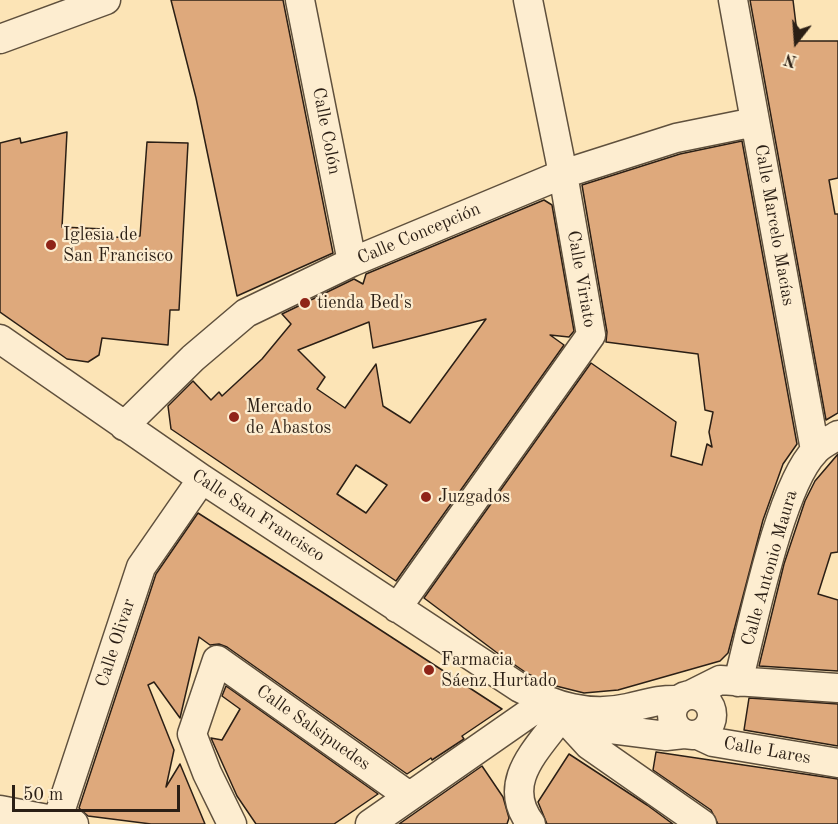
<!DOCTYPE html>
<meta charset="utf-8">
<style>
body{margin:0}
#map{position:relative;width:838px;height:824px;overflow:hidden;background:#fce4b6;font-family:"Old Standard TT",serif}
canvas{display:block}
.north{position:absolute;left:766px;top:12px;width:60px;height:60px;-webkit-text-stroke:4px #fdedd0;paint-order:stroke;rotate:197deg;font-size:16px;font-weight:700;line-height:24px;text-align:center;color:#2b1f15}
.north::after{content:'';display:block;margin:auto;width:21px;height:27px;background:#2b1f15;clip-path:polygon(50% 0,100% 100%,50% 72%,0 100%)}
.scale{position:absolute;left:12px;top:785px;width:168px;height:27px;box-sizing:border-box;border:3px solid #2b1f15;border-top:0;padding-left:8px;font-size:18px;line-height:21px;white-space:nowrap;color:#2b1f15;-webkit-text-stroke:4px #fdedd0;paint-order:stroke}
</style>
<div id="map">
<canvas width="838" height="824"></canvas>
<div class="north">N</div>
<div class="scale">50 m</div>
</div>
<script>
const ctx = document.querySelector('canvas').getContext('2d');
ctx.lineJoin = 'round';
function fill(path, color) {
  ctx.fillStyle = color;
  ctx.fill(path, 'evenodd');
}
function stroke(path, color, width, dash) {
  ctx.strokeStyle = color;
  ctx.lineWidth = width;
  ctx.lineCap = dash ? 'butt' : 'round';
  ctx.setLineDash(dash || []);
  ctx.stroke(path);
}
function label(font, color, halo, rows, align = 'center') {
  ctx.font = font + ' "Old Standard TT",serif';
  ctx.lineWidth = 4.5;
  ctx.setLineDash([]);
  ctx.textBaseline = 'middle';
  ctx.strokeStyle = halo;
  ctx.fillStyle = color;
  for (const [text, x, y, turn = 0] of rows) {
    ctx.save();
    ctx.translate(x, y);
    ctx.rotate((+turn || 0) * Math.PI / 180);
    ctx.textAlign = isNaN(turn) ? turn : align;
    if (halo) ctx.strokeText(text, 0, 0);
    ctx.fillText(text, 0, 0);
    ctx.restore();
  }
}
const building = new Path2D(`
 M171 0H283L333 253 237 296 196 98Z
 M750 0H793L798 41H838V178L829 180 835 214H838V413L826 420Z
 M67 132 62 227 104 229 103 238 140 236 147 142 188 143 179 310H170L168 345 102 338 99 355 88 362 67 359 0 312V143L20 138 21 143Z
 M742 141 797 444 783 464 763 520 728 653 720 661 618 690 584 693 556 686 528 674 496 652 424 598 591 363 676 422 671 456 702 465 707 444 712 447 709 432 713 412 705 410 698 354 606 342 607 332 582 185 680 154Z
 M544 200 552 205 574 331 569 337 550 335 564 345 396 581 171 429 168 406 193 381 211 400 219 392 222 396 262 359 291 324 282 314 354 279 363 284 366 274ZM486 319 410 423 383 406 376 364 345 408 317 389 325 377 298 350 369 322 373 348ZM356 465 387 485 366 513 337 494Z
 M838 454V552L831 553 818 594 838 600V671L759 666 784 564 805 501 815 481Z
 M198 513 322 592 502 709 462 736 464 739 432 760 431 758 407 774 227 647 219 644 210 645 199 637 180 718 154 682 148 685 174 750 166 787 180 764 205 824H151L88 816 79 808 156 574Z
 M226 686 378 794 334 824H256L237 796 211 738 222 740 240 709 222 696Z
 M749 698 838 704V746L744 730Z
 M656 752 838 779V824H718L711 810 653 770Z
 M569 754 647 805 673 824H547L538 802Z
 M482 766 503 797 509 818 507 824H399Z`);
fill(building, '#dea97c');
stroke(building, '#2b1f15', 1.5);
const minor = new Path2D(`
 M300 0 352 262
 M733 0 815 450
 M0 39 106 0
 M0 339 202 479 520 688C554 706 589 717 628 708 646 704 660 699 679 700
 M124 426 193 358 246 313 352 262 563 174 676 138 755 122
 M397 608 591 335 563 174 528 0
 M738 682C752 628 780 486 815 451 821 444 831 440 838 435
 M672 715a20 20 0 1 1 40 0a20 20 0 1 1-40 0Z
 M690 695 720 680 838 688
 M567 721 589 745 702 824
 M579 725 666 736 684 734
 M698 735 713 742 838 763
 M0 810 74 824
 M57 821 141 567 202 479
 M232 824 207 773 192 734 217 660 409 796
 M370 824 538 707
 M531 824C500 783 536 751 560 718`);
stroke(minor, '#5f503d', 31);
stroke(minor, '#fdedd0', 28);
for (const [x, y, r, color] of [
 [51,245,6,"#8f2418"],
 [305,303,6,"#8f2418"],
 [234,417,6,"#8f2418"],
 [426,497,6,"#8f2418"],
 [429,670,6,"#8f2418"]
]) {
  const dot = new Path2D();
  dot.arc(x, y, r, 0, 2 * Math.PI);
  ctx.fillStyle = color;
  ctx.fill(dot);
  stroke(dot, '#fdedd0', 2);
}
label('18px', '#2b1f15', '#fdedd0', [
 ["Calle Colón",326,131,79],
 ["Calle Marcelo Macías",774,225,80],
 ["Calle Concepción",419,234,-23],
 ["Calle Viriato",581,279,80],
 ["Calle San Francisco",258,516,33],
 ["Calle Antonio Maura",770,568,-74],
 ["Calle Olivar",116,643,-72],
 ["Calle Salsipuedes",313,728,35],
 ["Calle Lares",767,751,10]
]);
label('18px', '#2b1f15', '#fdedd0', [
 ["Iglesia de",63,235],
 ["San Francisco",63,256],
 ["tienda Bed's",317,303],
 ["Mercado",246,407],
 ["de Abastos",246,428],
 ["Juzgados",438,497],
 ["Farmacia",441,660],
 ["Sáenz Hurtado",441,681]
], 'left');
</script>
